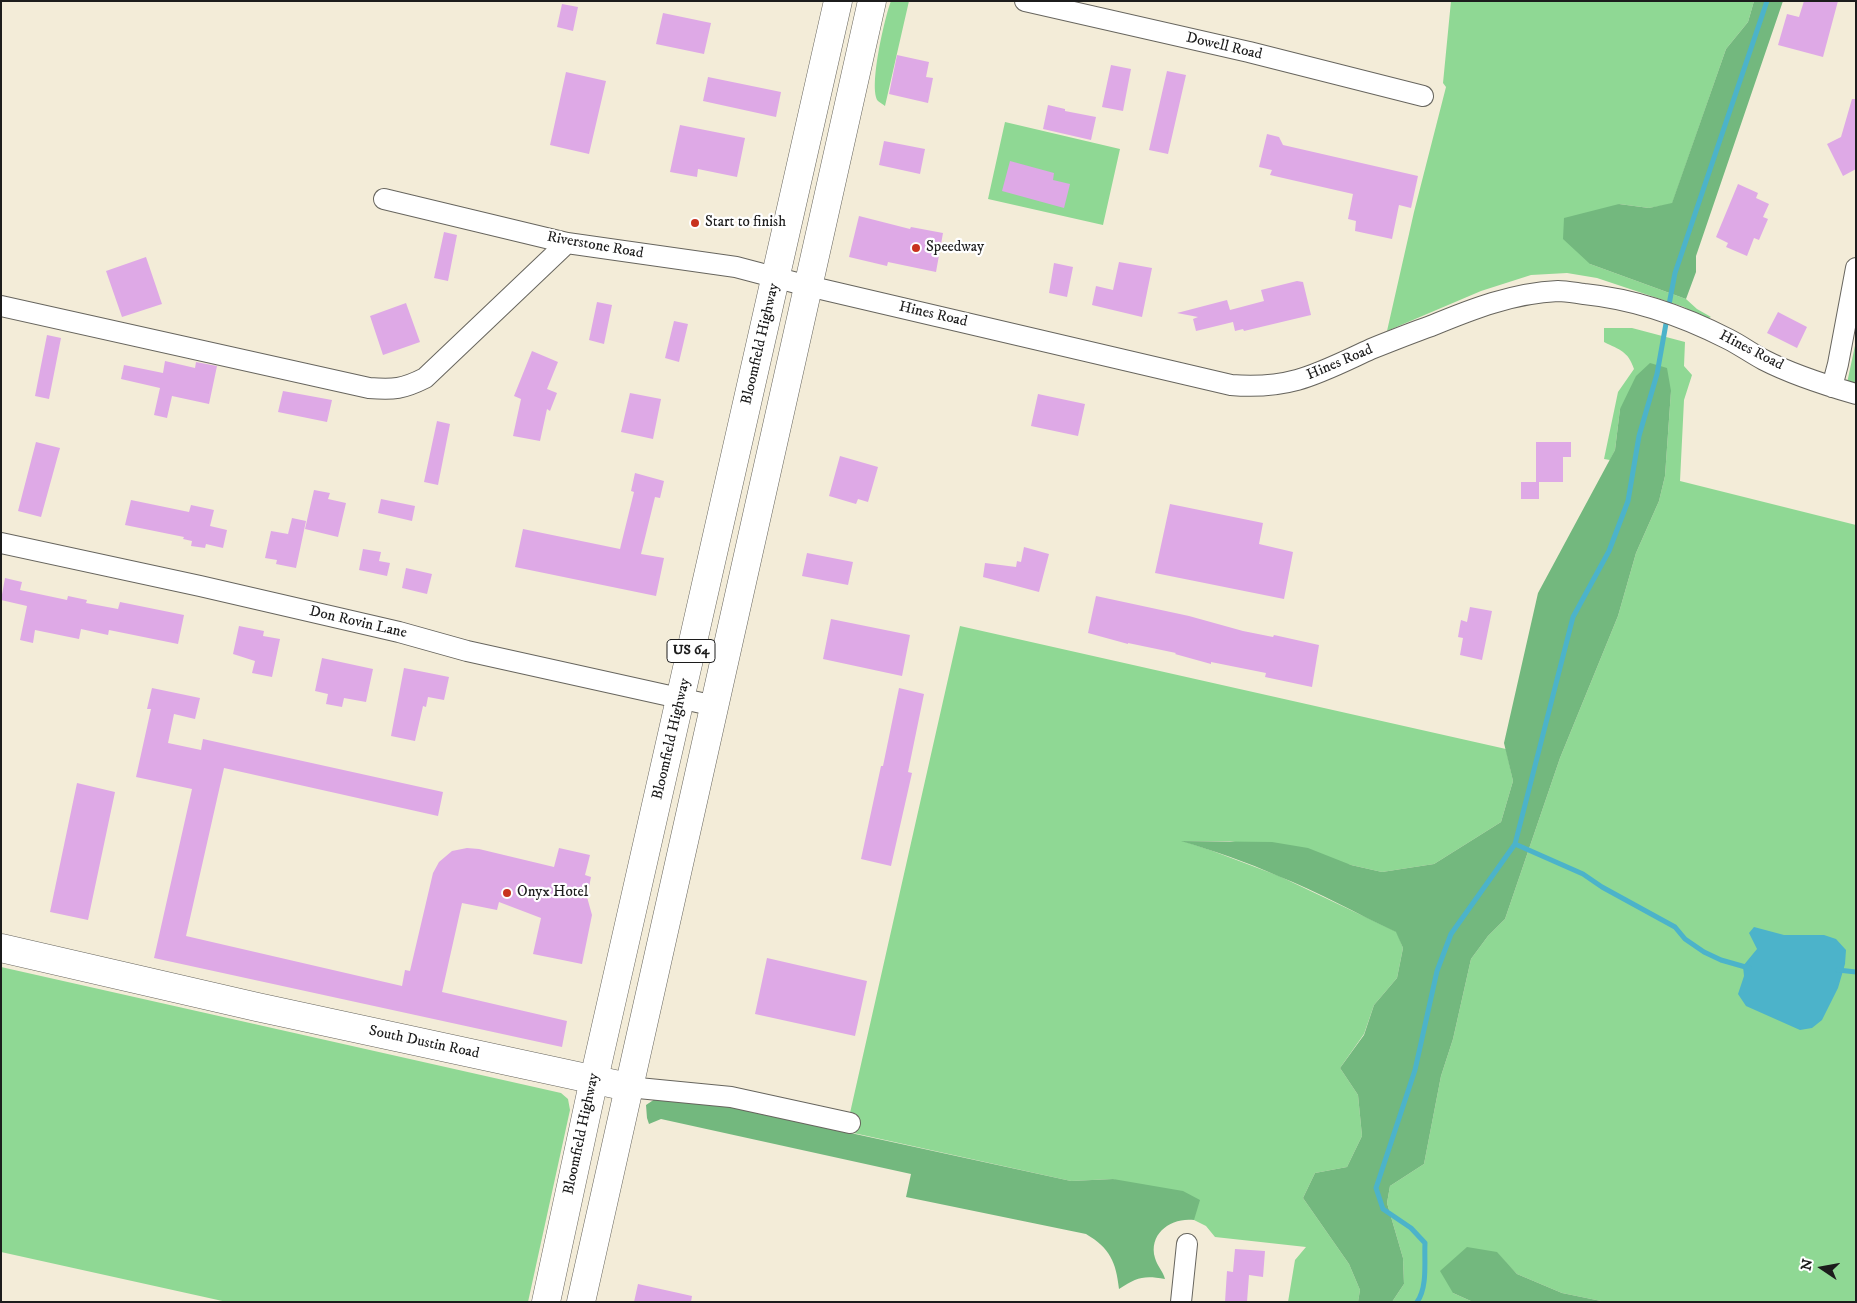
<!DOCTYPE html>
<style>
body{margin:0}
#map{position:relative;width:1857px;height:1303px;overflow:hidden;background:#f3ecd8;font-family:"IM FELL DW Pica",serif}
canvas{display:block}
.frame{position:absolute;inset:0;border:2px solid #1c1c1c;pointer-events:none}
.north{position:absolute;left:1797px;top:1243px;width:50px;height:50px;-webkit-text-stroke:4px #fff;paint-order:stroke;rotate:282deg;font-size:14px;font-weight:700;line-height:20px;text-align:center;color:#1c1c1c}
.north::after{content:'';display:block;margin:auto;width:18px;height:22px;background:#1c1c1c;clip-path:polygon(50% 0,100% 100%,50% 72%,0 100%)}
</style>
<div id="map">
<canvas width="1857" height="1303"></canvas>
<div class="frame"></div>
<div class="north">N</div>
</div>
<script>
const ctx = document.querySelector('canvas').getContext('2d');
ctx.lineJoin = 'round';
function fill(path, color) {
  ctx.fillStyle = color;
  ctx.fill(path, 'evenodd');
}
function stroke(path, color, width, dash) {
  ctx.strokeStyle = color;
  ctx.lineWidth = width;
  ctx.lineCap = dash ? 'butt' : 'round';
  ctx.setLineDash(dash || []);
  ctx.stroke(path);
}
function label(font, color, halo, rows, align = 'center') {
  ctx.font = font + ' "IM FELL DW Pica",serif';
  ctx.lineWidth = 4.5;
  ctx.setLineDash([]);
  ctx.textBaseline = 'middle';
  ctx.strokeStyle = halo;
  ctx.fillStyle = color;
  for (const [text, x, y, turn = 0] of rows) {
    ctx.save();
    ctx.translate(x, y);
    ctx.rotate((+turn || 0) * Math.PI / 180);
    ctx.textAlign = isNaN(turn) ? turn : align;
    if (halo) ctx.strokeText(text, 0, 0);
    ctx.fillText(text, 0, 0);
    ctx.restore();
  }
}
fill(new Path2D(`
 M891 1H909L885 106C883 104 880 103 878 101 868 89 885 16 891 1Z
 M1451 1H1754L1748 22 1726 49 1672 204 1649 208 1619 204 1590 264 1686 299 1697 309 1711 317 1707 319 1697 315 1684 307 1597 278 1567 273 1531 275 1481 291 1387 331 1414 212 1446 87 1443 83Z
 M1005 122 1120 149 1103 225 988 199Z
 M1604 328H1632L1685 342 1684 366 1692 375 1684 400 1680 481 1856 525V1302H1606L1562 1293 1517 1274 1496 1252 1453 1293 1473 1302H1392L1404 1284 1403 1258 1387 1203 1390 1186 1424 1164 1441 1076 1453 1039 1471 959 1488 936 1505 919 1560 758 1618 616 1636 553 1659 501 1665 476 1671 391 1620 409 1615 450 1610 460 1604 459 1618 392 1634 369C1628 351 1620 350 1604 342Z
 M1856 341V385L1847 383Z
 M960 626 1506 749 1513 781 1501 822 1434 864 1382 872 1351 865 1230 841H1183L1210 850 1279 876 1397 932 1403 948 1397 978 1374 1005 1364 1034 1340 1068 1358 1095 1362 1136 1347 1167 1315 1173 1303 1198 1349 1264 1360 1290 1358 1302H1288L1295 1260 1306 1247 1215 1237 1206 1226 1194 1220V1217L1113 1179 1071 1181 849 1132 850 1113Z
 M1 967 561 1093 568 1099 570 1110 528 1302H227L1 1252Z`), '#8fd894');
fill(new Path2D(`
 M1754 1H1783L1696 256V272L1686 299 1590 264 1563 239 1564 218 1619 204 1649 208 1672 203 1726 49 1748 22Z
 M1650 363 1667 368 1671 391 1665 476 1659 501 1636 553 1618 616 1560 758 1505 919 1488 936 1471 959 1453 1039 1441 1076 1424 1164 1390 1186 1387 1203 1403 1258 1404 1284 1392 1302H1358L1360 1290 1349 1264 1303 1198 1315 1173 1347 1167 1362 1136 1358 1095 1340 1068 1364 1035 1374 1005 1397 978 1403 948 1396 932C1357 914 1319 892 1278 876 1247 862 1214 851 1181 841L1272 842 1308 848 1351 865 1382 872 1434 864 1501 822 1513 781 1504 743 1538 593 1615 450 1620 409 1636 376Z
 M655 1099 722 1105 1071 1181 1113 1179 1183 1191 1200 1200 1194 1220C1172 1217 1148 1233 1155 1258 1157 1266 1163 1271 1165 1279 1144 1275 1137 1277 1119 1289 1116 1262 1110 1248 1086 1234L906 1197 911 1174 661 1119 649 1124 647 1118 646 1105Z
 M1467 1247 1497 1252 1517 1274 1562 1293 1606 1302H1473L1453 1293 1440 1271Z`), '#73b87e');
fill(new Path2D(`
 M1754 927 1784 935H1824L1836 939 1846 950 1845 964 1838 988 1822 1020 1812 1028 1800 1030 1746 1006 1738 994 1744 976 1743 966 1757 949 1749 933Z`), '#4cb3ca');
stroke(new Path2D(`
 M1668 310 1675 273 1767 1
 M1515 844 1583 874 1602 887 1675 927 1685 939 1704 952 1721 960 1749 968
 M1838 970 1856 972
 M1417 1302C1428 1287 1424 1260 1425 1243L1411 1228 1383 1209 1376 1188 1415 1070 1437 971 1451 934 1515 844 1573 617 1609 551 1628 501 1639 436 1657 374 1667 318`), '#4cb3ca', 5);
fill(new Path2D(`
 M1804 1H1838L1823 57 1778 45 1787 14 1799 17Z
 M562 4 578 7 573 31 557 27Z
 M663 13 711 23 704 54 656 44Z
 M897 55 929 62 926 77 933 78 928 103 889 94Z
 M1111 65 1131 69 1123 111 1102 107Z
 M1167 71 1186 75 1168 154 1149 150Z
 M566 72 606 81 589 154 550 145Z
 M708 77 781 92 776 117 703 101Z
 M1852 99H1856V169L1843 176 1827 144 1841 137Z
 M1048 105 1065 109V111L1096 117 1091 140 1043 129Z
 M680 125 745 138 737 177 698 169 697 177 670 172Z
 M1267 134 1279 137 1283 145 1418 176 1411 208 1399 205 1392 239 1355 231 1356 221 1348 219 1353 194 1270 175 1272 170 1259 167Z
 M884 141 925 149 920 174 879 165Z
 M1010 161 1054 173 1053 180 1070 184 1064 208 1002 191Z
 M1738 184 1758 193 1756 198 1769 204 1763 217 1768 219 1759 240 1754 238 1747 256 1726 247 1728 243 1716 237Z
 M859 216 910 229 911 227 943 233 936 272 888 262 887 266 849 257Z
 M444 232 457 235 448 281 434 278Z
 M146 257 162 304 122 317 106 271Z
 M1119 262 1152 268 1142 317 1092 305 1096 286 1113 290Z
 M1054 263 1073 267 1067 297 1049 293Z
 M1297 281 1303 282 1311 315 1244 331 1243 329 1235 331 1233 322 1196 331 1193 319 1198 317 1177 313 1227 300 1230 310 1264 301 1261 290Z
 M597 302 612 305 604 344 589 340Z
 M406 303 420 342 383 355 370 316Z
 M1778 312 1807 327 1797 348 1767 333Z
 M674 321 688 324 679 362 665 358Z
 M47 335 61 338 49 399 35 396Z
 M532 351 558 362 547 389 557 393 550 411 547 409 540 441 513 436 521 399 514 396Z
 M165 361 195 368 196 362 217 366 209 404 172 396 167 418 154 415 160 388 121 379 124 365 163 373Z
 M283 391 332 400 327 422 278 412Z
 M630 393 661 399 653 439 621 432Z
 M1038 394 1085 404 1078 436 1031 426Z
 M437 421 450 424 438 485 424 482Z
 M36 442 60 448 41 517 18 511Z
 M1536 442H1571V457H1563V482H1537H1539V499H1521V482H1536Z
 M840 456 878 467 868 502 858 499 856 504 829 496Z
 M635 473 664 481 660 498 655 497 641 554 664 558 656 596 515 567 523 529 620 549 634 492 631 491Z
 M314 490 330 493 328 499 346 503 338 537 305 529Z
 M381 499 415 506 412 521 378 513Z
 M131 500 189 512 191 505 214 510 210 526 227 530 223 548 206 544 205 548 191 546 192 541 183 539 184 537 125 525Z
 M1170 504 1263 523 1259 544 1293 552 1284 599 1155 573Z
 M292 518 306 521 296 568 276 564 277 560 265 558 271 531 288 534Z
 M1024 547 1049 554 1039 592 983 577 985 563 1016 567 1017 561 1021 562Z
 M363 549 381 552 379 561 390 563 387 576 359 570Z
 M807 553 853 562 848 585 802 576Z
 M406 568 432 574 427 594 402 588Z
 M5 578 22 582 20 590 67 600 68 596 87 600 86 603 118 609 120 602 184 615 178 644 109 630 108 635 81 629 79 639 35 630 33 643 20 640 27 606 1 600Z
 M1096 596 1189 616 1243 631 1273 637 1274 635 1319 645 1312 687 1265 677 1266 673 1211 662V664L1175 654 1176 653 1128 643V644L1088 633Z
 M1470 607 1492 611 1482 660 1460 655 1463 638 1458 637 1461 620 1467 622Z
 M831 619 910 635 902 676 823 659Z
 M239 626 264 631 263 636 280 639 272 677 252 673 255 661 233 654Z
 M322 658 373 669 366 702 344 698 342 707 326 704 328 694 315 691Z
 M404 668 449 677 444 700 428 697 426 707 423 706 415 741 391 736Z
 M152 688 200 698 195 719 174 714 168 743 201 750 203 739 443 792 438 816 224 768 186 936 402 986 405 970 410 971 433 873 439 862 452 851 467 848 479 849 554 867 559 848 590 855 585 875 591 877 587 897 592 915 582 964 533 954 541 918 499 902 497 910 462 903 442 992 567 1021 562 1047 154 958 192 789 136 777 151 709H147Z
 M899 688 924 694 908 772 912 773 891 866 861 859 881 766H883Z
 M77 783 115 792 88 920 50 912Z
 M767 958 867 981 855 1036 755 1014Z
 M1235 1249 1265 1251 1263 1277 1249 1275 1247 1302H1225L1227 1271 1233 1272Z
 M638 1284 692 1296 691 1302H634Z`), '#dea9e6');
const street = new Path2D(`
 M1025 1 1249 52 1423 96
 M384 199 567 243 736 267 808 286 1231 385C1291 390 1319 373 1371 349 1391 341 1411 333 1431 326 1472 309 1513 293 1558 291 1566 291 1576 293 1584 294 1634 299 1683 316 1728 339 1740 345 1751 353 1764 360 1793 375 1825 385 1856 394
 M1 306 369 388C394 390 403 389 425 378L567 243
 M1832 387 1838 364 1856 268
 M1 543 200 586 399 632 467 651 715 706
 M628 1087 731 1097 850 1123
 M1181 1302 1187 1244`);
const secondary = new Path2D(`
 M1 948 257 1007 628 1087`);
const highway = new Path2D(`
 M546 1302 594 1079 838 1
 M581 1302 872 1`);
stroke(street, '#67655e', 22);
stroke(secondary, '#67655e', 29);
stroke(highway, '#67655e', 29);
stroke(street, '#fff', 20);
stroke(secondary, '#fff', 28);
stroke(highway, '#fff', 28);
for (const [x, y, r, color] of [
 [695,223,5,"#c8321e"],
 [916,248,5,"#c8321e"],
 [507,893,5,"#c8321e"]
]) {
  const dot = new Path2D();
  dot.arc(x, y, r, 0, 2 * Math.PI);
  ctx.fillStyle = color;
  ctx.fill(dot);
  stroke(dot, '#fff', 2);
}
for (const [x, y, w] of [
 [691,651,48]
]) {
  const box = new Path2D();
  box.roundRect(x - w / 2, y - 11.5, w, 23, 4);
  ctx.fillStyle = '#fff';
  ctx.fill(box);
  stroke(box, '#1c1c1c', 1);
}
label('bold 14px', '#1c1c1c', null, [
 ["US 64",691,651]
]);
label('15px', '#1c1c1c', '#fff', [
 ["Dowell Road",1224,47,13],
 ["Riverstone Road",595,246,10],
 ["Hines Road",933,315,13],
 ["Bloomfield Highway",761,344,-77],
 ["Hines Road",1751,351,27],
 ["Hines Road",1340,363,-23],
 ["Don Rovin Lane",358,623,13],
 ["Bloomfield Highway",672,739,-77],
 ["South Dustin Road",424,1043,12],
 ["Bloomfield Highway",582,1134,-78]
]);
label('15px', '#1c1c1c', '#fff', [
 ["Start to finish",705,223],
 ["Speedway",926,248],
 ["Onyx Hotel",517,893]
], 'left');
</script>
